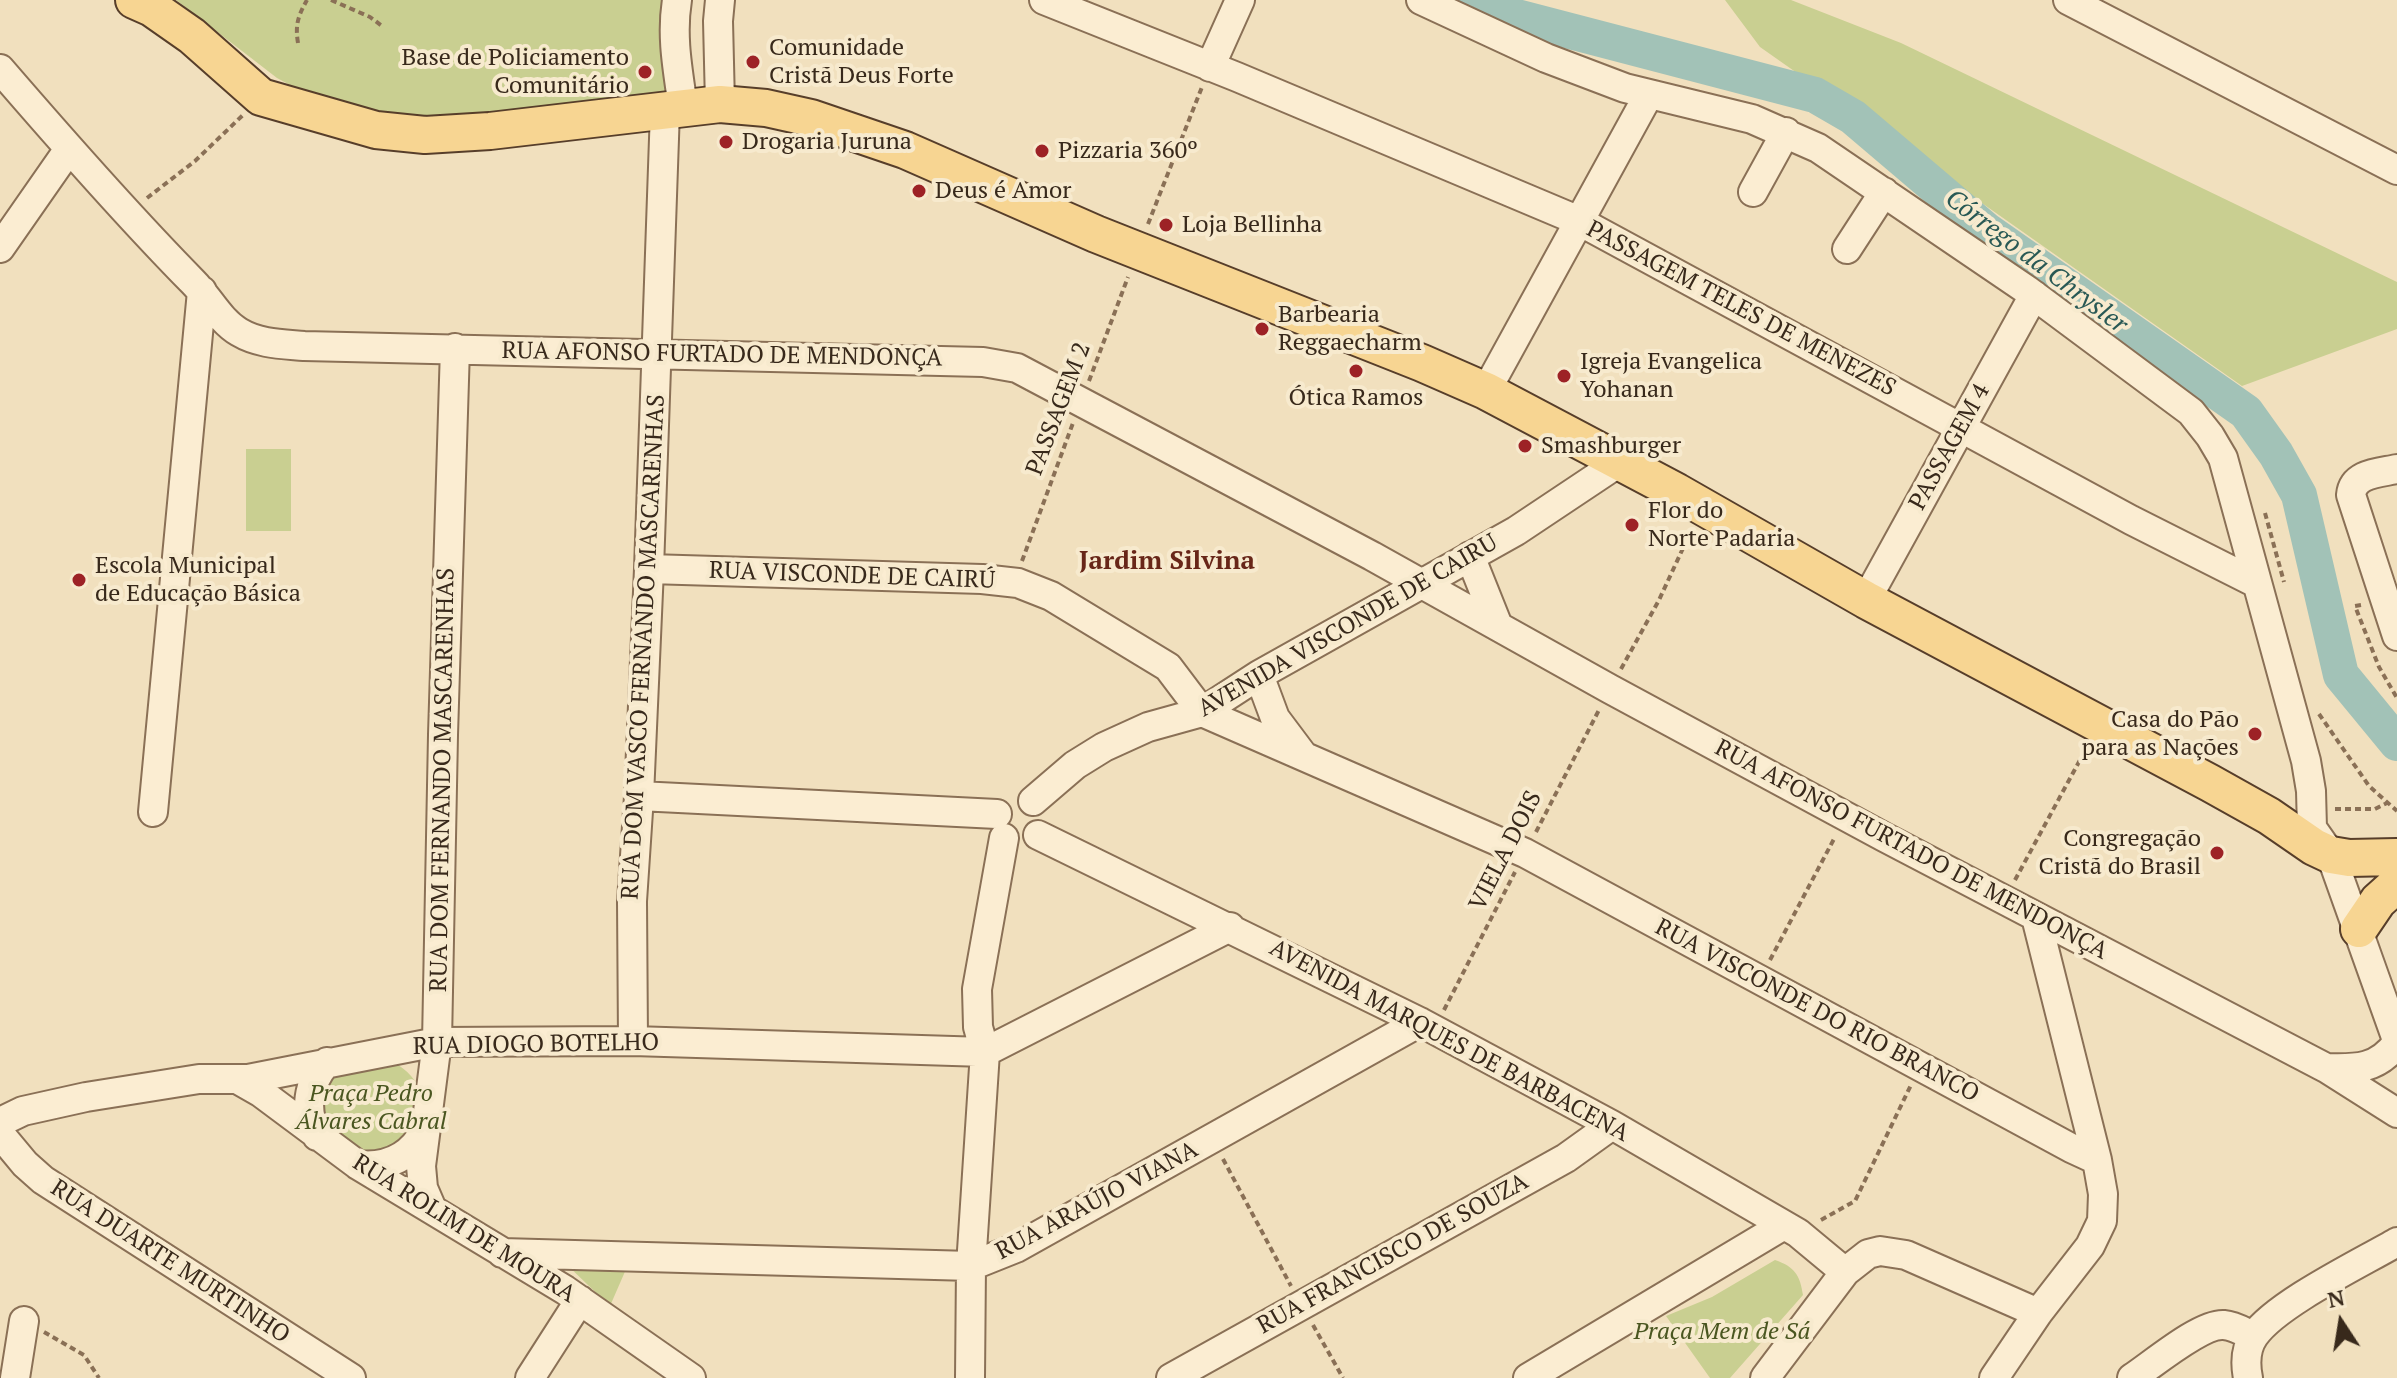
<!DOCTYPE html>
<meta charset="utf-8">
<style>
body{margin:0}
#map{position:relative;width:2397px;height:1378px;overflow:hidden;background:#f1e0be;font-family:"PT Serif",serif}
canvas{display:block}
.north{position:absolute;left:2301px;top:1282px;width:80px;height:80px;-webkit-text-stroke:6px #f7eace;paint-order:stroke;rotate:348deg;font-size:22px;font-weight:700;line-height:32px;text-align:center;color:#38291b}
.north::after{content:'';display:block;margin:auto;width:28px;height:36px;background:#38291b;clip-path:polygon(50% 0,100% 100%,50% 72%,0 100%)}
</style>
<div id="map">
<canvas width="2397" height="1378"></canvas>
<div class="north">N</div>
</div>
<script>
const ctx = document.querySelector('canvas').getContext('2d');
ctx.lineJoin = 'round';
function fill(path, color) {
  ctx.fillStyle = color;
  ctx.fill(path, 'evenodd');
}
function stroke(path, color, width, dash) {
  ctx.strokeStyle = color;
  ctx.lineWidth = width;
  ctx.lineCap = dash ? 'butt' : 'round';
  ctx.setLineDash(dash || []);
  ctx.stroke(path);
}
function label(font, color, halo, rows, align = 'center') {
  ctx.font = font + ' "PT Serif",serif';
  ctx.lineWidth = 8;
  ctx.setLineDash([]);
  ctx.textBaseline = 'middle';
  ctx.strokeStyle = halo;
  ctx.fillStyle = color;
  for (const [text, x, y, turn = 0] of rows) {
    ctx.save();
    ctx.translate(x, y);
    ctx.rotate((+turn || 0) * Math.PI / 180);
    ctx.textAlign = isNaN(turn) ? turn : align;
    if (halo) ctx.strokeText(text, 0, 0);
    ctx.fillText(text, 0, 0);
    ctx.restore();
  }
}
fill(new Path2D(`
 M176 0H672L675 100 402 121 314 98 277 78Z
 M1725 0H1791L1901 43 2397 282V329L2242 386 1760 47Z
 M246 449H291V531H246Z
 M391 1060C427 1083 423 1096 415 1134L371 1158 338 1146C323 1118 314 1105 332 1075Z
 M1775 1260C1795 1267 1800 1275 1803 1295L1730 1378H1710L1666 1316 1712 1297Z
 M566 1264 627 1267 610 1306Z`), '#c9cf91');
stroke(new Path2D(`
 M1476 0 1509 15 1815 95 1853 117 1986 230 2246 412 2276 454 2299 495 2341 675 2397 743`), '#a2c2b7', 36);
const minor = new Path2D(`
 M677 0C671 37 678 71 683 107
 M720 0 718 21 720 104
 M1044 0 1237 77 1577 220 2131 520 2256 583
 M1421 0 1546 58 1625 88 1752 119 1818 148 2027 290 2191 412 2210 436 2223 458 2306 761 2311 791 2312 828 2331 855 2397 1040
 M2068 0 2397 170
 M1210 67 1240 0
 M0 69C63 142 126 214 193 282 209 298 220 321 239 332 259 344 282 344 304 346L983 362 1017 368 1372 556 1610 689 1884 837 2326 1068 2397 1113
 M1753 192 1786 132
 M0 248 69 149
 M1847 249 1884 192
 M1486 391 1649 94
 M2397 469C2379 473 2353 473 2351 495L2397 636
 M1470 556 1498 626
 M649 569 982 579 1018 583 1051 596 1168 667 1202 712 1525 853 2071 1148 2097 1160
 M1866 600 2034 295
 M1259 675 1275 718 1302 754
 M639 796 997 814
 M1033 801 1075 765 1104 747 1148 727 1202 712 1259 675 1516 531 1618 463
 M153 812 202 291
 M1038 835 1420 1022 1612 1125 1798 1233 1845 1272
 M633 1041 632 901 639 796 649 569 665 110
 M2326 1068C2357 1069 2378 1069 2397 1043
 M239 1080 260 1092 358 1165 565 1290 691 1378
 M0 1122 23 1111 86 1097 199 1079H248L437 1042 633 1041 985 1052 1230 927
 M0 1134 25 1164 43 1180 351 1378
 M317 1136C304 1110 307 1084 327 1062
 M358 1165C388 1168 411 1157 425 1130
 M432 1209 423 1188 421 1166 437 1042 443 735 455 348
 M502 1253 971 1266 1016 1248 1420 1022
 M15 1378 24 1321
 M530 1378 580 1300
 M970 1378 971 1266 985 1052 978 1027 977 989 1004 838
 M1171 1378 1566 1158 1612 1125
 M1528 1378 1784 1225
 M1765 1378 1845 1272 1868 1254 1880 1251 1906 1255 2038 1313
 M1994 1378 2038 1313 2090 1246 2102 1221 2103 1194 2097 1160 2036 917
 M2132 1378C2152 1365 2201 1323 2224 1325 2235 1326 2244 1332 2253 1336
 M2248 1378C2245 1363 2245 1349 2254 1336 2276 1304 2361 1263 2397 1242`);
const major = new Path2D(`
 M134 0 152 8 192 36 261 97 376 130 425 135 490 131 720 104 766 108 811 118 905 150 1096 234 1422 363 1486 391 1677 492 1866 600 2210 783 2269 816 2314 847 2331 855 2349 858 2397 857
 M2359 929 2378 901 2397 884`);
stroke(minor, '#8a7056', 32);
stroke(major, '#573e2a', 40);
stroke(new Path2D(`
 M331 0 370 17 382 26
 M298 43C295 25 298 16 307 0
 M147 198 195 161 243 115
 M1148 224 1202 87
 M1089 381 1128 277
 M2265 513 2284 582
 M1022 561 1073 423
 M2361 605 2355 606 2379 667 2397 698
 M1621 669 1659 600 1691 531
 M2319 714 2369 786 2397 811
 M2335 809H2375L2387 803
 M1536 832 1600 708
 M2015 880 2087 747
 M1770 960 1835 837
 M1444 1010 1515 872
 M1223 1159 1291 1286
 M1821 1220 1855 1201 1911 1085
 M1313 1325 1343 1378
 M44 1332 84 1355 99 1378`), '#8a7056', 4, [6, 4]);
stroke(minor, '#fbedd2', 28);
stroke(major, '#f7d592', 36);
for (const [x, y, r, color] of [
 [753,62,8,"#9d2226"],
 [645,72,8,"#9d2226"],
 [726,142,8,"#9d2226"],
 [1042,151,8,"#9d2226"],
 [919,191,8,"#9d2226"],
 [1166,225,8,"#9d2226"],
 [1262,329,8,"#9d2226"],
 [1356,371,8,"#9d2226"],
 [1564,376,8,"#9d2226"],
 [1525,446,8,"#9d2226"],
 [1632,525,8,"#9d2226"],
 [79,580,8,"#9d2226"],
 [2255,734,8,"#9d2226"],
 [2217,853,8,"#9d2226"]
]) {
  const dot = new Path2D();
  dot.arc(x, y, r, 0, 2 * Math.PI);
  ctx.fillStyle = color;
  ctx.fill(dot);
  stroke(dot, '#f7eace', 3);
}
label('24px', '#38291b', '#f7eace', [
 ["Comunidade",769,48],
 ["Cristã Deus Forte",769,76],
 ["Base de Policiamento",629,58,"right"],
 ["Comunitário",629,86,"right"],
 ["Drogaria Juruna",742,142],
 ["Pizzaria 360º",1058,151],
 ["Deus é Amor",935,191],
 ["Loja Bellinha",1182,225],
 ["Barbearia",1278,315],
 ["Reggaecharm",1278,343],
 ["Igreja Evangelica",1580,362],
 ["Yohanan",1580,390],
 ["Ótica Ramos",1356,398,"center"],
 ["Smashburger",1541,446],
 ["Flor do",1648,511],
 ["Norte Padaria",1648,539],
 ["Escola Municipal",95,566],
 ["de Educação Básica",95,594],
 ["Casa do Pão",2239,720,"right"],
 ["para as Nações",2239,748,"right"],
 ["Congregação",2201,839,"right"],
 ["Cristã do Brasil",2201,867,"right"]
], 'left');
label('24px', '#38291b', '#f7eace', [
 ["PASSAGEM TELES DE MENEZES",1741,309,28],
 ["RUA AFONSO FURTADO DE MENDONÇA",722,355,1],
 ["PASSAGEM 2",1059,409,-69],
 ["PASSAGEM 4",1950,447,-61],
 ["RUA VISCONDE DE CAIRÚ",852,576,2],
 ["AVENIDA VISCONDE DE CAIRU",1348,626,-30],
 ["RUA DOM VASCO FERNANDO MASCARENHAS",644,647,-87],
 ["RUA DOM FERNANDO MASCARENHAS",443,780,-89],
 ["RUA AFONSO FURTADO DE MENDONÇA",1911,850,28],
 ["VIELA DOIS",1506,851,-63],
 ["RUA VISCONDE DO RIO BRANCO",1817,1011,28],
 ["AVENIDA MARQUES DE BARBACENA",1449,1041,28],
 ["RUA DIOGO BOTELHO",536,1045,-1],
 ["RUA ARAÚJO VIANA",1097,1201,-28],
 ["RUA ROLIM DE MOURA",464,1229,32],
 ["RUA FRANCISCO DE SOUZA",1393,1254,-29],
 ["RUA DUARTE MURTINHO",170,1262,33]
]);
label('italic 24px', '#4a5620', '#f7eace', [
 ["Praça Pedro",371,1094],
 ["Álvares Cabral",371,1122],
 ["Praça Mem de Sá",1722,1332]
]);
label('italic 26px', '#295955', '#f7eace', [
 ["Córrego da Chrysler",2036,262,37]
]);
label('bold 26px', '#682618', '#f7eace', [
 ["Jardim Silvina",1167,562]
]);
</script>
